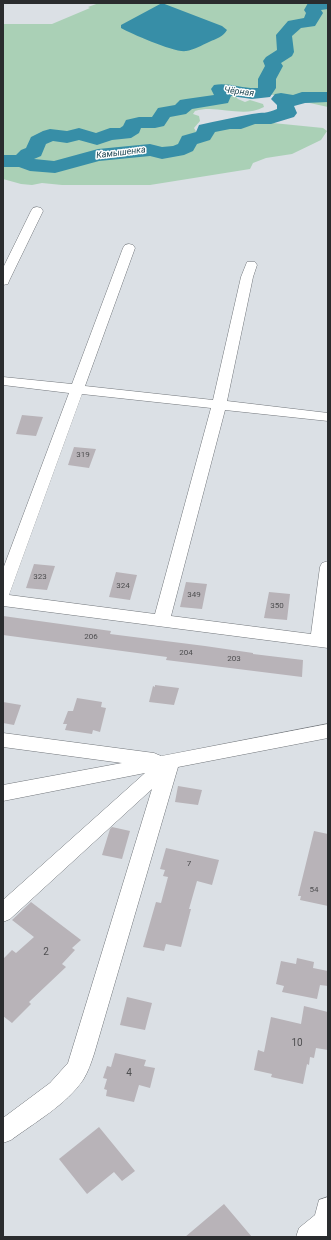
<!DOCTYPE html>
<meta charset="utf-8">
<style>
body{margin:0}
#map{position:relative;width:331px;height:1240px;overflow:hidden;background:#dbe0e5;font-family:Roboto,sans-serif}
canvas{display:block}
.frame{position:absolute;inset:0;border:4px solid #2a2c2e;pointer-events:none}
</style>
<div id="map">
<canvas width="331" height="1240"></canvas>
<div class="frame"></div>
</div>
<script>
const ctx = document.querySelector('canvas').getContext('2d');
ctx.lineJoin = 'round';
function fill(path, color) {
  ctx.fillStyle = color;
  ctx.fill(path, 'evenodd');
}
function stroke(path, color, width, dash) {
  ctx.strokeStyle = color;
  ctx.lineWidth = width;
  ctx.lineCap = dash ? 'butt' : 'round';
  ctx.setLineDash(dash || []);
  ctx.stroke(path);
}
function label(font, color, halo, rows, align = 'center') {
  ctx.font = font + ' Roboto,sans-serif';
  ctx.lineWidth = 3;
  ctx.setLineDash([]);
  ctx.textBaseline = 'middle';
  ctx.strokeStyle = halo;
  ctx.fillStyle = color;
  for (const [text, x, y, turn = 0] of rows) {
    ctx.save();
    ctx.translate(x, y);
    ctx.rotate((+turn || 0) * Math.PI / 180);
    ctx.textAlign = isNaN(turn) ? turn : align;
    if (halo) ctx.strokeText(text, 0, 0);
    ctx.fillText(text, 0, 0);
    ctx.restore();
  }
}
fill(new Path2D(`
 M99 3H328V107L264 93 250 94 232 92 225 88 220 89 223 91 233 94 238 99 245 102 250 100 263 104 264 107C242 119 218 104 195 111L193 114 199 116 200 121 194 128 197 133 189 140 203 136 206 133V129L215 126 241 123 258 118 273 123 323 128 327 131 321 140 292 154 266 158 253 163 250 169 150 185H62L42 183 32 185 21 184 3 179V24H52L90 8 88 7Z`), '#aad0b6');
fill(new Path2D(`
 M162 3 222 26 227 30C224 36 216 39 209 42 202 45 194 50 186 51 175 53 132 34 121 28V25Z`), '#378ea7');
fill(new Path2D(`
 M308 3H328V9L321 10 323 13 315 26 301 28 292 36 294 52 292 56 281 63 283 66 276 79V88L270 97 252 99 231 96 228 103 192 109 186 114 170 117 164 126 155 128H141L139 133 131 138 112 140 97 145 79 140 67 143 53 141 46 144 41 156 34 159 54 161 98 149 150 144 162 147 173 146 178 144 182 136 196 132 199 125C217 121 235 117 252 114 263 112 266 114 277 109V105L271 99 275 94 281 93 293 95 302 92H328V102L305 103 294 106 297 113 294 117 271 124H255L241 129H230L215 132 210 140 197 144 193 151 184 155 162 159 150 156 99 161 55 173 30 171 19 167H3V155H16L21 150 26 148 31 137 43 131 50 129 67 131 79 128 96 133 110 128H120L123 126 126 120 139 117H152L158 108 175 105 180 100 186 99 214 95 211 89 214 85C228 82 243 89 258 88V79L265 66 263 61 266 57 277 50 276 35 288 21 304 18 306 13 304 10Z`), '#378ea7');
fill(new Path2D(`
 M22 415 43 417 36 436 16 434Z
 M74 447 96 449 89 468 68 465Z
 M34 564 55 566 47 590 26 588Z
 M116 572 137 575 130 600 109 597Z
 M186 582 207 584 202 609 180 607Z
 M269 592 290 594 287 620 264 618Z
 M3 616 111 631 110 634 205 646 253 653V654L303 660 302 677 166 660 167 657 3 635Z
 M155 685 179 688 174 705 149 702 153 686 155 687Z
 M77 698 102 702 101 707 106 708 100 732 93 730 92 734 65 730 67 724H63L68 711H73Z
 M3 702 21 705 14 725 3 723Z
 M178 786 202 790 198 805 175 802Z
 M112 827 130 831 122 859 102 855 110 829Z
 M314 831 328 834V906L300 900 301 896H298Z
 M166 848 219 860 212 885 197 881 189 909H191L181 947 166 944 164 951 143 947 156 902 161 903 168 877 163 876 165 870 160 869Z
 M31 902 81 940 72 948 75 950 62 964 66 967 29 1002 31 1004 12 1023 3 1016V959L12 950 16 953 34 937 12 920Z
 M297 958 314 962 313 968 328 971V986L320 985 317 999 282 992 284 986 276 984 281 961 296 964Z
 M127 997 152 1003 145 1030 120 1025Z
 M304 1006 328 1012V1050L316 1048 314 1058 310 1057 309 1065 307 1064 303 1084 271 1077 272 1074 254 1070 258 1050 264 1052 271 1017 301 1024Z
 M115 1053 146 1060 144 1066 155 1068 150 1088 139 1085 134 1102 106 1096 107 1090 104 1089 107 1079 103 1078 107 1066 111 1067Z
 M99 1127 135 1171 122 1181 114 1172 87 1194 59 1159Z
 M224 1204 252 1237H185Z`), '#b8b3b8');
const minor = new Path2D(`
 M37 207 41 208 43 211 9 281 8 284 3 285V268L31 211 33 208Z
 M129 244 133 245 135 248 85 386 213 400 241 277 247 262H255L257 265 253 277 227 401 328 413V421L225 410 171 616 311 634 320 567 322 563 328 561V648L3 606V569L69 393 3 385V377L72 384 123 248 125 245ZM82 394 211 408 155 614 9 595Z
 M328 724V738L178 767 94 1054C91 1063 88 1072 83 1080 67 1104 34 1123 11 1140L3 1143V1118L50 1083 68 1063 152 789 10 919 3 922V900L145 773 3 801V785L122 763 3 747V733L154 753 161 756Z
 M328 1197V1236L326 1237H296L299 1228 315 1215 319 1200Z`);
stroke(minor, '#72767b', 1);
fill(minor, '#fff');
label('8px', '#4e4e50', null, [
 ["319",83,455],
 ["323",40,577],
 ["324",123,586],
 ["349",194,595],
 ["350",277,606],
 ["206",91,637],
 ["204",186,653],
 ["203",234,659],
 ["7",189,864],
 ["54",314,890]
]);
label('italic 9px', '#224854', '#fff', [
 ["Чёрная",239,92,7],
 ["Камышенка",121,153,-7]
]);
label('10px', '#4e4e50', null, [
 ["2",46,952],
 ["10",297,1043],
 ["4",129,1073]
]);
</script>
